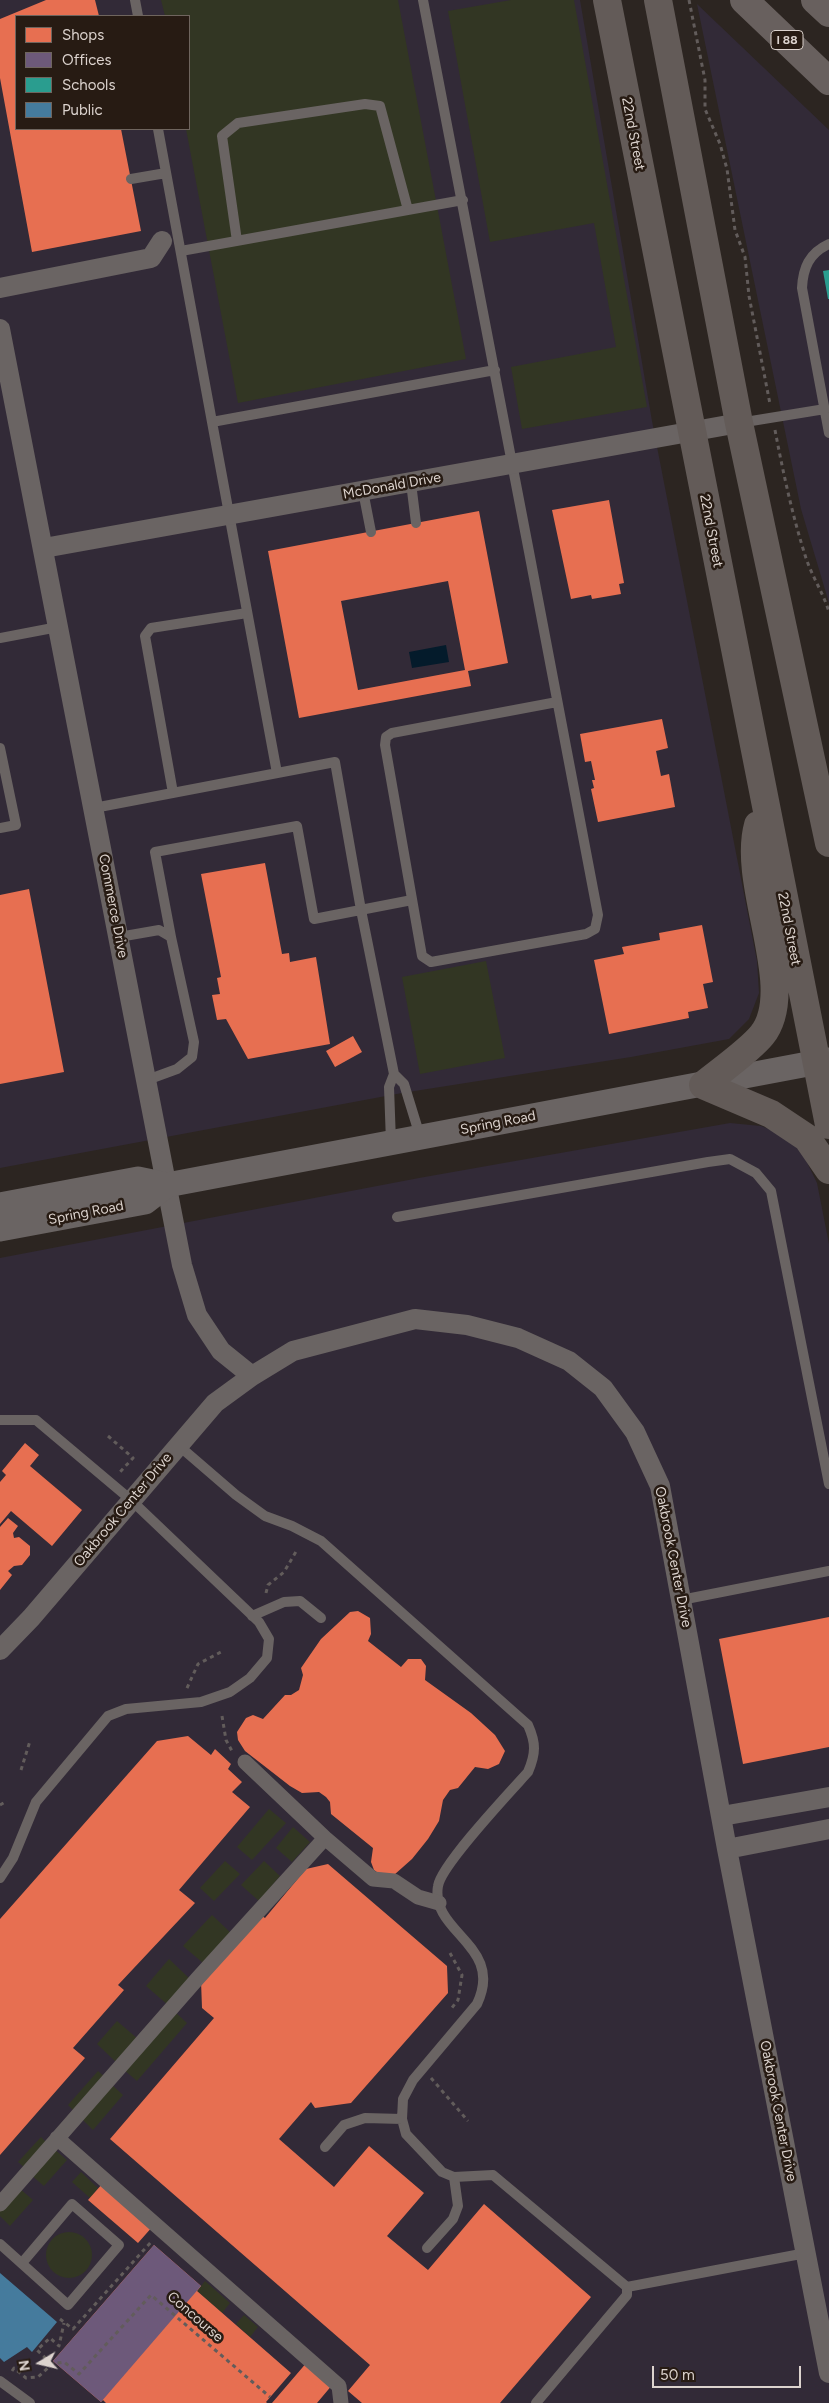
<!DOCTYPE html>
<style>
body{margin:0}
#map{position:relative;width:829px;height:2403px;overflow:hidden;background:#2c2521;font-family:Figtree,sans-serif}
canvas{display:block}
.legend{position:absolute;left:15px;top:15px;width:175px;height:115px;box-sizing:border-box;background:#271b13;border:1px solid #6f655e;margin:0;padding:6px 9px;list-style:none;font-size:15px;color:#dcd3ce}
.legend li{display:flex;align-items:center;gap:10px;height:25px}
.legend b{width:25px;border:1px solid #6f655e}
.north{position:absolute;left:15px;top:2338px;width:50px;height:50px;-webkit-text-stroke:4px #271b13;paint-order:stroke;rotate:261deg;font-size:14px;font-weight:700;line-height:20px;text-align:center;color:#dcd3ce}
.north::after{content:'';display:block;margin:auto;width:18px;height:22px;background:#dcd3ce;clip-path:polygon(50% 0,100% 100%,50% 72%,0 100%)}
.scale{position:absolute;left:652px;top:2366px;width:149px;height:22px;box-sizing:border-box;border:2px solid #dcd3ce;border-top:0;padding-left:6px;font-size:15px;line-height:18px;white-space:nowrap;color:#dcd3ce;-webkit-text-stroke:4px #271b13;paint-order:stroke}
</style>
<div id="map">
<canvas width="829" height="2403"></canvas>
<ul class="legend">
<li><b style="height:14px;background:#e76f51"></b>Shops</li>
<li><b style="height:14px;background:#6d597a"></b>Offices</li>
<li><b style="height:14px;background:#2a9d8f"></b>Schools</li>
<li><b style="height:14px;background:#457b9d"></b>Public</li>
</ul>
<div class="north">N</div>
<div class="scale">50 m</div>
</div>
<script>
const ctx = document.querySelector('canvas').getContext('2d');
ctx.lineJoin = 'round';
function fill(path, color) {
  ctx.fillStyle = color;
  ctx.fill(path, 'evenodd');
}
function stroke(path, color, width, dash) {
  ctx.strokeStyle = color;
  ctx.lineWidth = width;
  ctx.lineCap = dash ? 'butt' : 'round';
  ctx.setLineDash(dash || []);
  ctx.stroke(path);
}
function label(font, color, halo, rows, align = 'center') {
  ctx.font = font + ' Figtree,sans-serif';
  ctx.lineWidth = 5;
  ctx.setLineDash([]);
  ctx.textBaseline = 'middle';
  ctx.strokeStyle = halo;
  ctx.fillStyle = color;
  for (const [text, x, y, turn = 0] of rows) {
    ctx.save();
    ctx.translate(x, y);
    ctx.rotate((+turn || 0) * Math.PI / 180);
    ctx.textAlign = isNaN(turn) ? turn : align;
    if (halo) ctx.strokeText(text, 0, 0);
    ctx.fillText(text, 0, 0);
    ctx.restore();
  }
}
fill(new Path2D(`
 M0 0H580L652 421 757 961 759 993 749 1019 729 1039 631 1057 402 1093 0 1168ZM16 16H189V129H16Z
 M697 4 829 130V603L801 509Z
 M730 1123 761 1126 784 1135 802 1152 817 1183 829 1244V2403H0V1258L419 1178Z`), '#322a37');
fill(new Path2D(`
 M161 0H398L466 359 238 403 186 129H189V16H165Z
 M511 0H574L647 407 522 429 511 367 616 347 594 223 490 242 448 11Z
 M486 961 505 1058 420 1074 402 977Z
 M269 1809 286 1823 252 1860 237 1847Z
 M293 1827 310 1842 292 1862 276 1848Z
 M225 1861 240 1874 214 1901 200 1888Z
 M264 1861 280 1876 259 1901 241 1885Z
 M212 1915 231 1933 203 1963 183 1946Z
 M169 1959 190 1979 168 2005 146 1986Z
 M174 2011 187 2023 137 2081 123 2069Z
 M117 2021 138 2039 117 2063 97 2044Z
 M98 2071 105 2077 74 2111 68 2105Z
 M111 2084 123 2095 93 2130 81 2118Z
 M41 2137 47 2143 25 2168 18 2162Z
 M54 2149 67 2160 44 2186 31 2175Z
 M81 2172 98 2188 90 2198 72 2182Z
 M19 2188 33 2200 10 2226 0 2216V2211Z
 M46 2255a23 23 0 1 1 46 0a23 23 0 1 1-46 0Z
 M205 2281 230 2303 222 2313 197 2291Z
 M244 2315 258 2327 250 2337 236 2324Z`), '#323623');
fill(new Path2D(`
 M446 645 449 662 412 668 409 652Z`), '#041b2b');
fill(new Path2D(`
 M46 0H95L99 16H16V129H121L141 231 32 252 0 78V19Z
 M609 500 624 583 619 584 621 594 592 599 591 595 571 599 552 510Z
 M479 511 508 663 468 671 471 686 299 718 268 551ZM448 581 465 670 358 690 341 601Z
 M662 719 668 748 656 751 661 776 669 774 675 807 598 822 591 789 594 788 592 780H595L591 761 585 762 580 734Z
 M265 863 282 954 289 953 290 962 316 957 330 1044 248 1059 226 1019 217 1020 212 995 220 994 217 978 221 977 201 874Z
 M29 889 64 1072 0 1084V895Z
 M702 925 713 982 703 984 708 1008 688 1012 689 1018 609 1034 594 960 624 954 622 947 660 940 659 933Z
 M353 1036 362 1052 335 1067 326 1051Z
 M25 1443 39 1455 30 1466 82 1510 52 1546 11 1511 0 1524V1482L6 1475 2 1471Z
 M8 1518 18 1526 13 1533 14 1538 19 1537 30 1546V1555L22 1565 14 1566 8 1571 12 1575 0 1590V1527Z
 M358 1611 370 1618 371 1634 368 1641 401 1667 408 1659H421L426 1666 425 1680 471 1713 495 1735 505 1751 499 1764 488 1769 475 1767 458 1788 450 1790 443 1800 439 1821 428 1839 412 1859 394 1875H381L374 1870 371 1862 373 1848 331 1814 330 1802 326 1797 319 1792 302 1793 290 1786 245 1751 238 1740 237 1732 246 1718 253 1715 263 1719 285 1695H291L299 1690 303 1675 301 1668 321 1639 350 1612Z
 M829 1617V1747L743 1764 719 1639Z
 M188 1736 211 1755 215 1749 231 1764 228 1769 242 1782 232 1792 250 1807 179 1890 195 1903 118 1985 124 1990 73 2048 85 2058 0 2155V1919L157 1741Z
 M328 1864 447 1966 448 1993 351 2103 315 2108 311 2102 279 2139 334 2187 369 2146 424 2193 387 2236 428 2270 484 2204 591 2297 500 2403H362L348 2391 370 2365 110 2139 214 2018 202 2008 201 1981 259 1914 265 1918 306 1869Z
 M103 2183 153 2226 138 2243 88 2200Z
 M154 2245 201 2286 197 2291 291 2373 266 2402 267 2403H106L103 2400 101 2402 53 2361Z
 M308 2361 333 2384 317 2403H272Z`), '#e76f51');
fill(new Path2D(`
 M154 2245 201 2286 101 2402 53 2361Z`), '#6d597a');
fill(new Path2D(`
 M829 270V299H828L823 271Z`), '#2a9d8f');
fill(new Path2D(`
 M0 2273 57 2322 32 2352 27 2347 4 2362 0 2358Z`), '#457b9d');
stroke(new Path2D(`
 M689 0 705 80V109L720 144 727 169 735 230 745 257 749 296 770 404
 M775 430C783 472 792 514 805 555 811 575 823 592 829 612
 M108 1436 133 1458 120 1472
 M266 1593 268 1585 284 1572 297 1550
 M187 1688 198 1664 221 1652
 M222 1716 226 1740 232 1751
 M21 1770 30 1741
 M0 1805 7 1801
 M450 1953 462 1975 458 2000 451 2009
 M431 2078 468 2121
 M60 2319 73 2329 151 2242
 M52 2364 37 2350 50 2338 59 2346 64 2323
 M12 2371 14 2368 26 2378 38 2377 52 2364 64 2362 79 2374 151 2295 270 2397`), '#625c5b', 3, [4, 4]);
stroke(new Path2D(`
 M135 0 138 16
 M423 0C484 305 539 610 598 915L595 929 586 934 431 962 422 956 385 745 386 737 392 733 557 702
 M158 129 212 422
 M131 179 166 173
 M237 241 222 136 238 123 365 104 380 106 408 210
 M829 244C809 253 803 268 802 288L829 433
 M181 251 463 200
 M739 423 825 409
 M411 483 416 523
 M363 491 371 532
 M0 638 58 627
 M0 748 16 825 0 828
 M277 773 212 422 495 370
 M173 793 145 636 151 628 247 613
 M94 808 335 762 361 910 394 1074 389 1087 391 1142
 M119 937 159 930 171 937 194 1042 192 1057 177 1069 147 1080
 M171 937 155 852 297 826 314 919 412 900
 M394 1074 404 1084 420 1136
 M397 1217 708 1162 730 1159 756 1173 771 1191 829 1484
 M0 1420H36L131 1500 259 1622 269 1639 267 1658 250 1678 230 1692 201 1702 126 1709 108 1716 36 1802 13 1858 0 1878
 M178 1445 236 1495 265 1516 292 1526 321 1541 528 1725C536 1743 536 1753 528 1772 510 1792 441 1865 438 1886 430 1933 505 1945 477 2004L413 2080 403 2099 402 2119 406 2134 442 2172 454 2177 493 2175 627 2287V2295L536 2403
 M681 1600 829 1571
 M252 1616 284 1602 300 1601 321 1618
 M325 2147 344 2125 365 2118 402 2119
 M0 2244 68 2305 119 2245 72 2204 22 2263
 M427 2248 453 2219 458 2206 454 2177
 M627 2287 806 2253
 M0 2381 30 2403`), '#6a6463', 10);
stroke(new Path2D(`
 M245 1762 325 1838 373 1879 394 1881 418 1897 439 1903
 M57 2138 339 2386 341 2403
 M0 2204 198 1978 325 1838`), '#6a6463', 15);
stroke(new Path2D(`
 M0 288 151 258 162 241
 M0 329 182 1265 197 1315 221 1351 252 1376
 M44 548 739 423
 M0 1650 31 1618 215 1403 252 1376 293 1351 415 1319 467 1325 518 1338 569 1361 603 1388 635 1432 660 1486 727 1849 829 2373
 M722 1816 829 1797
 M727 1849 829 1829`), '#6a6463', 20);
stroke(new Path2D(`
 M0 1205 138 1179 167 1185 829 1060
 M0 1229 145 1202 167 1185`), '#6a6463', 25);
stroke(new Path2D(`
 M607 0 829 1125
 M658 0 739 423 829 843
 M758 825C741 885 799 989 762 1035 749 1051 720 1071 703 1085L771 1114 807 1138 829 1170`), '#635b58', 28);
stroke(new Path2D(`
 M744 0 829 81
 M815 0 829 13`), '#68605e', 28);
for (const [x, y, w] of [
 [787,40,32]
]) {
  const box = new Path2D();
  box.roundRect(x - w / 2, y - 9.5, w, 19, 4);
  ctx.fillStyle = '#271b13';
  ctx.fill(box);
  stroke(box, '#dcd3ce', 1);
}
label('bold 12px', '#dcd3ce', null, [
 ["I 88",787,40]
]);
label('14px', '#dcd3ce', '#271b13', [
 ["22nd Street",633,134,79],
 ["McDonald Drive",392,486,-10],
 ["22nd Street",711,531,79],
 ["Commerce Drive",113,906,79],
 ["22nd Street",789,929,79],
 ["Spring Road",498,1123,-11],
 ["Spring Road",86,1213,-11],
 ["Oakbrook Center Drive",123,1510,-50],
 ["Oakbrook Center Drive",673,1557,79],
 ["Oakbrook Center Drive",778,2111,79],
 ["Concourse",195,2317,41]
]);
</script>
